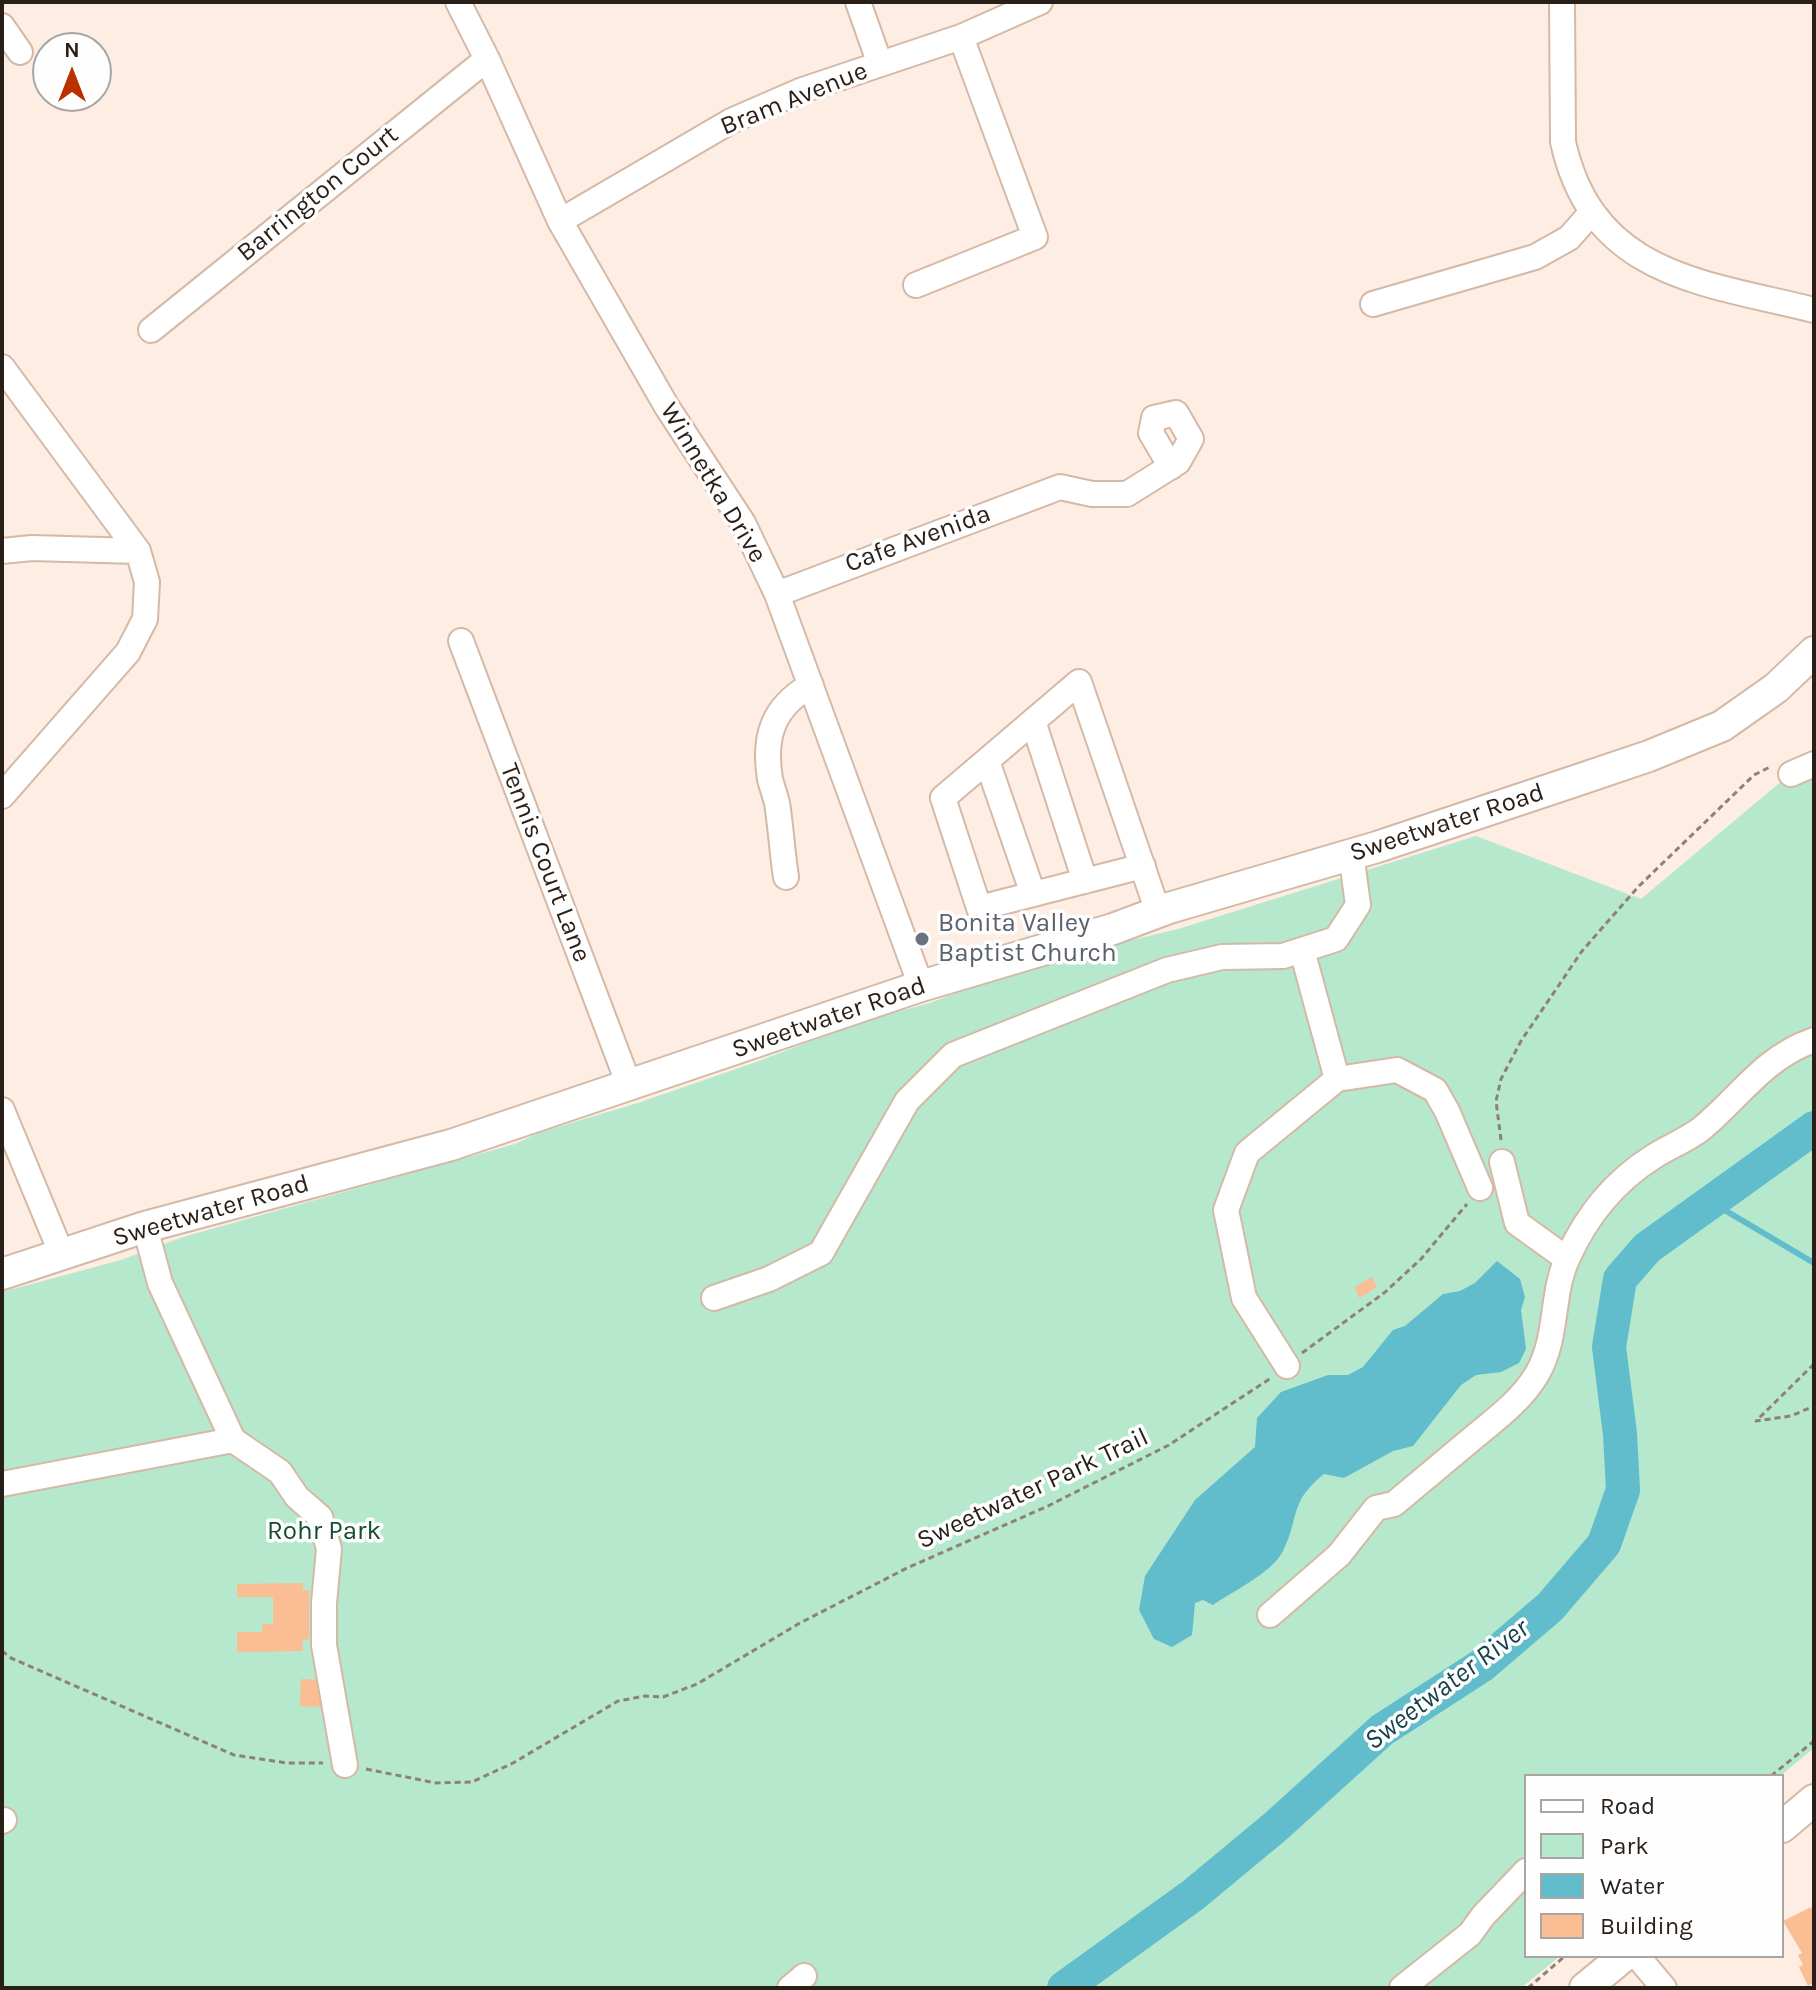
<!DOCTYPE html>
<style>
body{margin:0}
#map{position:relative;width:1816px;height:1990px;overflow:hidden;background:#feede2;font-family:Karla,sans-serif}
canvas{display:block}
.frame{position:absolute;inset:0;border:4px solid #291f19;pointer-events:none}
.legend{position:absolute;left:1524px;top:1774px;width:260px;height:184px;box-sizing:border-box;background:#fefefe;border:2px solid #a9a5a2;margin:0;padding:10px 14px;list-style:none;font-size:24px;color:#291f19}
.legend li{display:flex;align-items:center;gap:16px;height:40px}
.legend b{width:40px;border:2px solid #a9a5a2}
.north{position:absolute;left:32px;top:32px;width:80px;height:80px;box-sizing:border-box;background:#fefefe;border:2px solid #a9a5a2;border-radius:50%;rotate:0deg;font-size:22px;font-weight:700;line-height:32px;text-align:center;color:#291f19}
.north::after{content:'';display:block;margin:auto;width:28px;height:36px;background:#ba3100;clip-path:polygon(50% 0,100% 100%,50% 72%,0 100%)}
</style>
<div id="map">
<canvas width="1816" height="1990"></canvas>
<div class="frame"></div>
<ul class="legend">
<li><b style="height:10px;background:#fff"></b>Road</li>
<li><b style="height:22px;background:#b5e8cc"></b>Park</li>
<li><b style="height:22px;background:#61bccc"></b>Water</li>
<li><b style="height:22px;background:#fbbd94"></b>Building</li>
</ul>
<div class="north">N</div>
</div>
<script>
const ctx = document.querySelector('canvas').getContext('2d');
ctx.lineJoin = 'round';
function fill(path, color) {
  ctx.fillStyle = color;
  ctx.fill(path, 'evenodd');
}
function stroke(path, color, width, dash) {
  ctx.strokeStyle = color;
  ctx.lineWidth = width;
  ctx.lineCap = dash ? 'butt' : 'round';
  ctx.setLineDash(dash || []);
  ctx.stroke(path);
}
function label(font, color, halo, rows, align = 'center') {
  ctx.font = font + ' Karla,sans-serif';
  ctx.lineWidth = 7;
  ctx.setLineDash([]);
  ctx.textBaseline = 'middle';
  ctx.strokeStyle = halo;
  ctx.fillStyle = color;
  for (const [text, x, y, turn = 0] of rows) {
    ctx.save();
    ctx.translate(x, y);
    ctx.rotate((+turn || 0) * Math.PI / 180);
    ctx.textAlign = isNaN(turn) ? turn : align;
    if (halo) ctx.strokeText(text, 0, 0);
    ctx.fillText(text, 0, 0);
    ctx.restore();
  }
}
fill(new Path2D(`
 M1814 754V1748L1780 1776H1526V1956H1560L1521 1988H2V1292L121 1260 183 1237 515 1144 538 1133 641 1102 759 1061 863 1021 930 1003 982 983 1069 955 1178 929 1476 836 1641 899Z`), '#b5e8cc');
fill(new Path2D(`
 M1497 1261 1520 1279 1525 1297 1521 1310 1526 1349 1519 1363 1501 1372 1476 1375 1461 1385 1413 1446 1393 1451 1344 1478 1324 1474C1288 1503 1300 1517 1283 1551 1272 1573 1233 1591 1213 1605L1203 1600 1195 1603 1192 1635 1172 1647 1154 1639 1139 1610 1145 1576 1195 1500 1255 1447 1257 1418 1281 1392 1328 1375H1348L1363 1367 1393 1330 1405 1326 1443 1294 1460 1291 1475 1283Z`), '#61bccc');
stroke(new Path2D(`
 M1806 1134 1814 1146
 M1711 1202 1814 1263`), '#61bccc', 6);
stroke(new Path2D(`
 M1064 1988 1193 1895 1275 1827 1382 1730 1481 1666 1550 1607 1604 1544 1623 1490 1620 1434 1609 1347 1620 1279 1647 1248 1814 1128`), '#61bccc', 34);
fill(new Path2D(`
 M1372 1277 1377 1287 1359 1298 1355 1287Z
 M303 1583V1590H309V1639L302 1640 303 1651 237 1652V1632H262V1624H273V1597H237V1584Z
 M301 1679 325 1680 324 1707 300 1706Z
 M1811 1907 1814 1912V1983L1808 1986 1799 1967 1803 1965 1798 1955 1802 1953 1783 1921Z`), '#fbbd94');
const minor = new Path2D(`
 M458 2 487 59 560 221 667 407 743 523 777 594 921 986
 M858 2 880 64
 M1562 2 1563 142C1593 276 1702 282 1814 310
 M2 26 20 52
 M560 221 731 121 800 91 961 37 1040 2
 M916 285 1035 237 961 37
 M1373 304 1535 257 1569 238 1592 212
 M151 330 487 59
 M2 367 138 551 147 582 145 619 128 652 2 796
 M2 551 32 548 138 551
 M777 594 1060 487 1092 494H1127L1178 462 1191 439 1176 413 1154 418 1151 433 1171 467
 M461 641 629 1085
 M1033 721 1085 881
 M987 761 1033 894
 M1791 774 1814 764
 M1143 866 979 908 943 798 1079 682 1158 912
 M786 877C782 852 781 828 777 803 775 795 772 787 770 779 763 736 773 707 811 685
 M1337 1079 1397 1070 1435 1090 1447 1111 1480 1188
 M2 1110 62 1255
 M1502 1162 1517 1223 1567 1259
 M714 1298 769 1279 821 1253 907 1101 953 1055 1167 970 1222 957 1283 956 1336 939 1358 905 1351 853
 M1287 1366 1244 1298 1226 1210 1247 1153 1337 1079 1302 950
 M233 1440 280 1472 297 1497 320 1517 329 1549 324 1603V1645L345 1765
 M2 1484 233 1440 160 1283 145 1227
 M1270 1615 1339 1555 1376 1508 1394 1504C1420 1482 1447 1460 1473 1438 1496 1419 1522 1400 1537 1374 1559 1336 1550 1295 1568 1257 1587 1215 1615 1181 1653 1157 1668 1147 1687 1140 1701 1129 1740 1097 1764 1057 1814 1040
 M2 1821 4 1820
 M1637 1956 1664 1988
 M790 1988 804 1976
 M1402 1988 1470 1934 1483 1916 1526 1871`);
const major = new Path2D(`
 M2 1274 145 1227 451 1145 921 986 1113 929 1169 908 1377 847 1572 782 1649 756 1722 726 1776 688 1814 652
 M1782 1827 1814 1800
 M1585 1988 1624 1956`);
stroke(minor, '#d4b9a7', 28);
stroke(major, '#d4b9a7', 34);
stroke(new Path2D(`
 M1501 1140 1496 1101 1501 1079 1521 1041 1582 951 1639 886 1754 775 1772 766
 M1302 1353 1384 1293 1421 1259 1467 1204
 M1814 1364 1756 1421 1791 1416 1814 1406
 M2 1651 11 1658 234 1755 287 1763H323
 M366 1769 436 1783 472 1782 513 1763 618 1701 645 1696 663 1697 697 1684 800 1623 907 1568 1048 1506 1169 1445 1271 1378
 M1771 1776 1814 1741
 M1528 1988 1565 1956`), '#8e8178', 3, [6, 4]);
stroke(minor, '#fff', 24);
stroke(major, '#fff', 30);
for (const [x, y, r, color] of [
 [922,939,8,"#6b7280"]
]) {
  const dot = new Path2D();
  dot.arc(x, y, r, 0, 2 * Math.PI);
  ctx.fillStyle = color;
  ctx.fill(dot);
  stroke(dot, '#fefefe', 3);
}
label('26px', '#291f19', '#fefefe', [
 ["Bram Avenue",794,99,-22],
 ["Barrington Court",318,194,-39],
 ["Winnetka Drive",713,483,59],
 ["Cafe Avenida",918,539,-20],
 ["Sweetwater Road",1447,823,-18],
 ["Tennis Court Lane",545,863,69],
 ["Sweetwater Road",829,1018,-19],
 ["Sweetwater Road",211,1211,-16],
 ["Sweetwater Park Trail",1033,1489,-25]
]);
label('26px', '#5b616d', '#fefefe', [
 ["Bonita Valley",938,924],
 ["Baptist Church",938,954]
], 'left');
label('26px', '#144c34', '#fefefe', [
 ["Rohr Park",324,1532]
]);
label('italic 28px', '#19434b', '#fefefe', [
 ["Sweetwater River",1447,1685,-37]
]);
</script>
